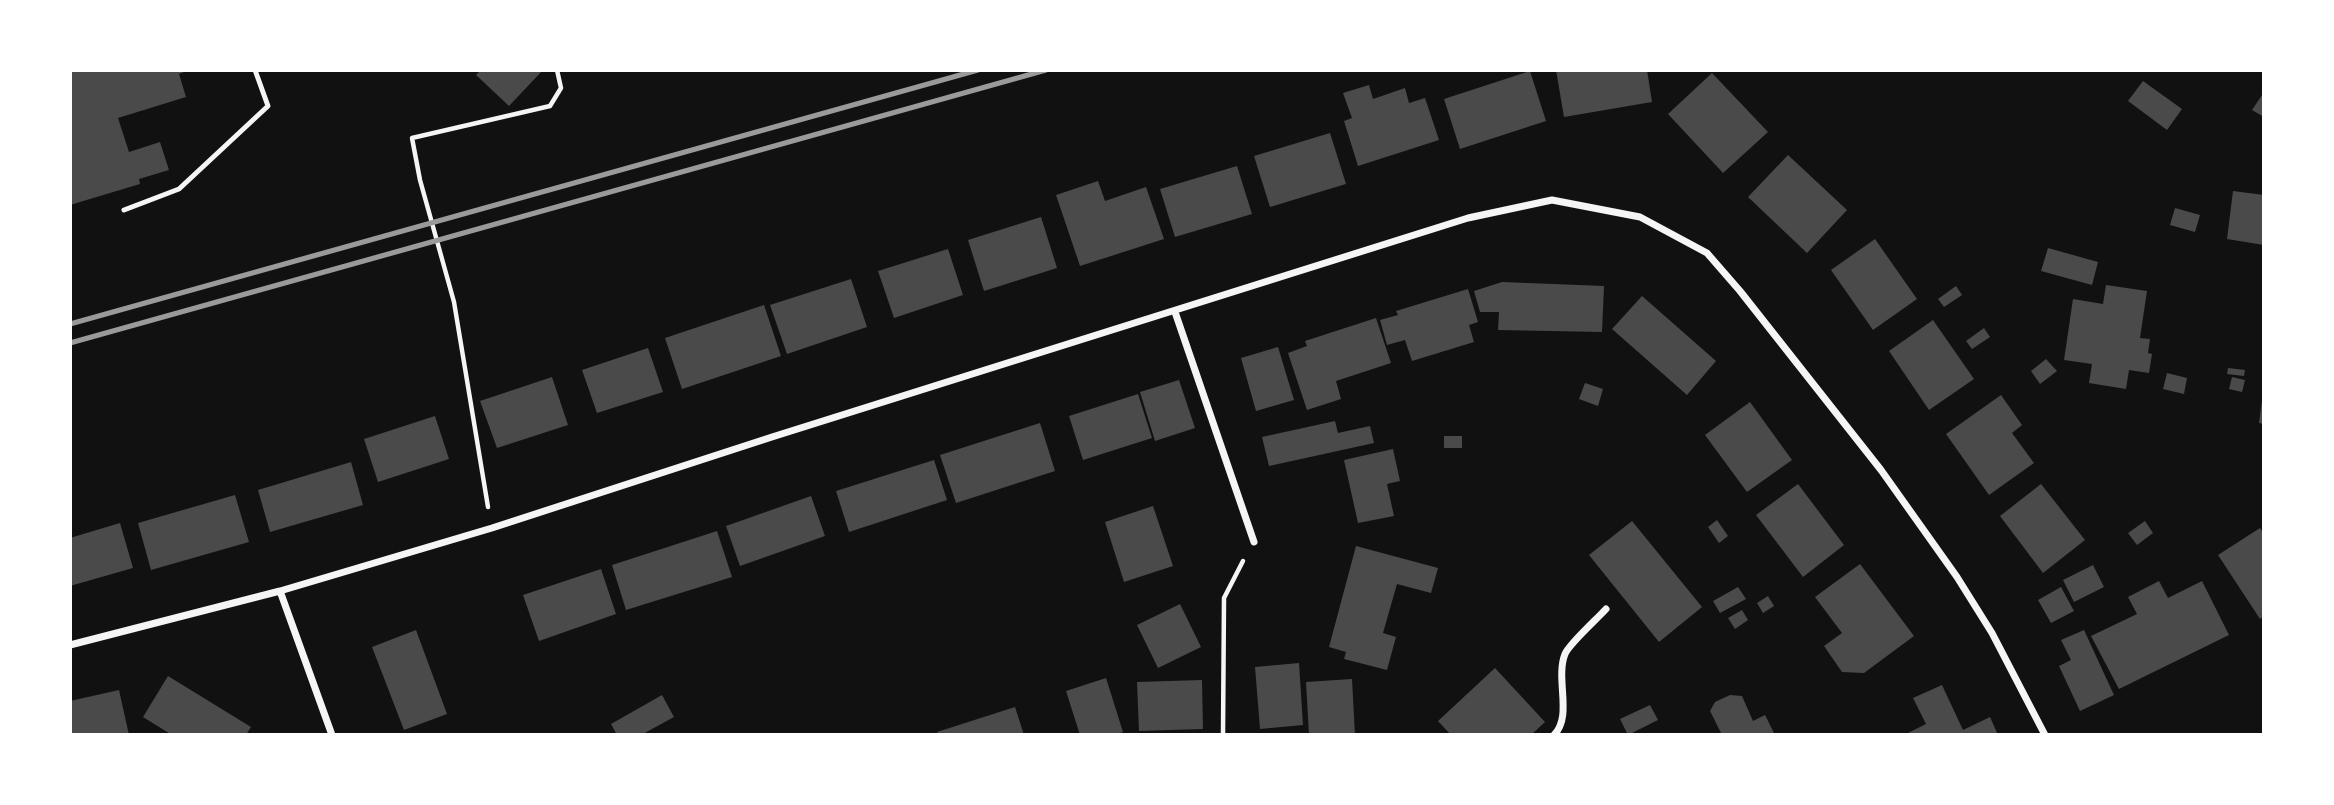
<!DOCTYPE html>
<style>
body{margin:0}
#map{position:relative;width:2334px;height:805px;overflow:hidden;background:#111;font-family:Figtree,sans-serif}
canvas{display:block}
.frame{position:absolute;inset:0;border:72px solid #fff;pointer-events:none}
</style>
<div id="map">
<canvas width="2334" height="805"></canvas>
<div class="frame"></div>
</div>
<script>
const ctx = document.querySelector('canvas').getContext('2d');
ctx.lineJoin = 'round';
function fill(path, color) {
  ctx.fillStyle = color;
  ctx.fill(path, 'evenodd');
}
function stroke(path, color, width, dash) {
  ctx.strokeStyle = color;
  ctx.lineWidth = width;
  ctx.lineCap = dash ? 'butt' : 'round';
  ctx.setLineDash(dash || []);
  ctx.stroke(path);
}
fill(new Path2D(`
 M70 70H189L179 74 186 97 118 118 129 152 160 142 169 170 139 179 140 184 70 205Z
 M481 70H543L509 106 476 75Z
 M1556 70H1647L1652 102 1564 117Z
 M1530 71 1546 121 1460 149 1444 99Z
 M1712 73 1768 132 1723 173 1668 114Z
 M2143 81 2182 109 2167 130 2128 101Z
 M1369 85 1373 99 1405 88 1409 103 1425 98 1439 140 1358 166 1344 121 1352 118 1343 93Z
 M2264 92V117L2252 110Z
 M1330 133 1346 184 1270 207 1254 156Z
 M1788 155 1847 210 1807 253 1748 197Z
 M1237 166 1252 214 1175 237 1160 189Z
 M1098 181 1105 201 1146 187 1164 239 1080 266 1056 195Z
 M2233 191 2264 195V245L2227 239Z
 M2175 208 2200 215 2195 232 2170 225Z
 M1041 217 1057 268 984 291 968 240Z
 M1875 239 1917 299 1873 330 1831 270Z
 M2048 248 2098 262 2092 285 2041 271Z
 M948 249 963 295 894 318 878 271Z
 M851 279 867 327 787 354 770 305Z
 M1502 282 1604 286 1602 332 1498 330 1499 312H1480L1474 291Z
 M2106 285 2147 291 2140 338 2150 339 2148 353 2152 354 2149 373 2129 370 2126 389 2089 383 2092 364 2064 360 2073 299 2103 304Z
 M1956 286 1962 295 1944 307 1938 299Z
 M1468 289 1478 322 1469 325 1474 342 1412 361 1405 340 1387 345 1380 320 1398 315 1396 311Z
 M1642 296 1716 361 1687 395 1612 329Z
 M764 305 781 356 682 389 665 338Z
 M1376 318 1391 363 1336 381 1341 399 1307 410 1288 353 1307 346 1305 341Z
 M1933 320 1974 379 1929 410 1889 351Z
 M1984 328 1990 337 1972 349 1966 341Z
 M1278 347 1294 400 1256 411 1241 358Z
 M648 348 663 392 597 413 582 370Z
 M2046 359 2057 371 2040 384 2031 371Z
 M2228 368 2245 370 2244 376 2227 374Z
 M2167 373 2187 378 2184 394 2163 389Z
 M552 377 568 425 497 448 480 401Z
 M2232 377 2245 380 2242 392 2229 389Z
 M1179 380 1195 428 1155 441 1140 392Z
 M1585 383 1603 389 1598 406 1579 399Z
 M1138 394 1152 438 1083 460 1069 416Z
 M2001 395 2022 425 2012 433 2034 463 1989 495 1946 434Z
 M2262 400 2264 401V424L2259 423Z
 M1750 402 1792 460 1747 492 1705 435Z
 M435 416 449 459 378 482 364 439Z
 M1335 421 1338 433 1370 426 1374 443 1269 466 1262 437Z
 M1040 423 1055 471 956 503 940 455Z
 M1444 436H1462V448H1444Z
 M1393 449 1400 481 1387 484 1394 516 1358 523 1344 460Z
 M934 460 947 500 849 532 836 491Z
 M351 462 363 505 270 532 258 490Z
 M1798 484 1844 545 1803 577 1756 515Z
 M2041 484 2085 540 2043 573 2000 516Z
 M235 495 249 542 151 570 138 523Z
 M811 496 825 536 740 566 726 526Z
 M1153 506 1173 566 1124 582 1105 522Z
 M1717 520 1728 536 1719 543 1708 527Z
 M1632 521 1702 607 1659 642 1589 555Z
 M2145 521 2153 533 2137 545 2128 533Z
 M120 523 133 568 70 586V538Z
 M2260 528 2264 534V616L2260 619 2218 555Z
 M717 531 732 577 626 610 612 565Z
 M1356 546 1438 568 1431 593 1397 584 1383 633 1396 637 1387 670 1344 659 1346 652 1329 647Z
 M1860 564 1914 636 1864 673 1842 672 1824 646 1842 633 1815 597Z
 M2093 565 2104 587 2074 602 2063 580Z
 M601 569 616 614 539 641 523 595Z
 M2159 581 2168 598 2202 581 2229 635 2119 689 2091 636 2137 614 2128 597Z
 M1738 587 1746 599 1720 613 1713 601Z
 M2061 587 2074 611 2051 623 2038 600Z
 M1768 596 1774 606 1763 613 1757 603Z
 M1180 604 1201 647 1158 668 1137 625Z
 M1742 610 1748 620 1735 629 1728 618Z
 M416 630 447 714 404 730 372 647Z
 M2084 630 2114 695 2080 711 2059 666 2071 660 2061 640Z
 M1299 663 1303 725 1260 729 1255 667Z
 M1495 668 1545 722 1531 735H1451L1438 721Z
 M168 676 251 727 246 735H172L143 717Z
 M1106 678 1123 732 1114 735H1080L1066 691Z
 M1352 679 1355 735H1309L1306 682Z
 M1202 680 1203 729 1139 731 1137 682Z
 M1942 685 1963 730 1990 717 1998 735H1904L1926 724 1913 698Z
 M119 690 129 735H70V701Z
 M662 695 674 717 641 735H617L611 724Z
 M1730 695 1742 696 1753 721 1765 715 1775 735H1722L1710 711 1715 702Z
 M1650 705 1658 720 1628 735 1620 719Z
 M1015 707 1024 735H938L937 732Z`), '#4a4a4a');
stroke(new Path2D(`
 M488 507 454 302 420 180 412 138 550 106 561 88 557 70
 M1223 735 1224 598 1243 561`), '#f5f5f5', 4.5);
stroke(new Path2D(`
 M124 210 179 189 268 106 255 70`), '#f5f5f5', 5);
stroke(new Path2D(`
 M1175 312 1254 542
 M280 591 332 735
 M70 645 280 591 492 528 772 437 1468 218 1552 200 1640 217 1707 253 1740 291 1881 470 1957 577 1992 633 2045 735
 M1554 735C1573 716 1555 679 1565 654 1569 644 1597 619 1606 609`), '#f5f5f5', 7);
stroke(new Path2D(`
 M70 324 978 70
 M70 343C395 251 721 164 1046 70`), '#9a9a9a', 5);
</script>
